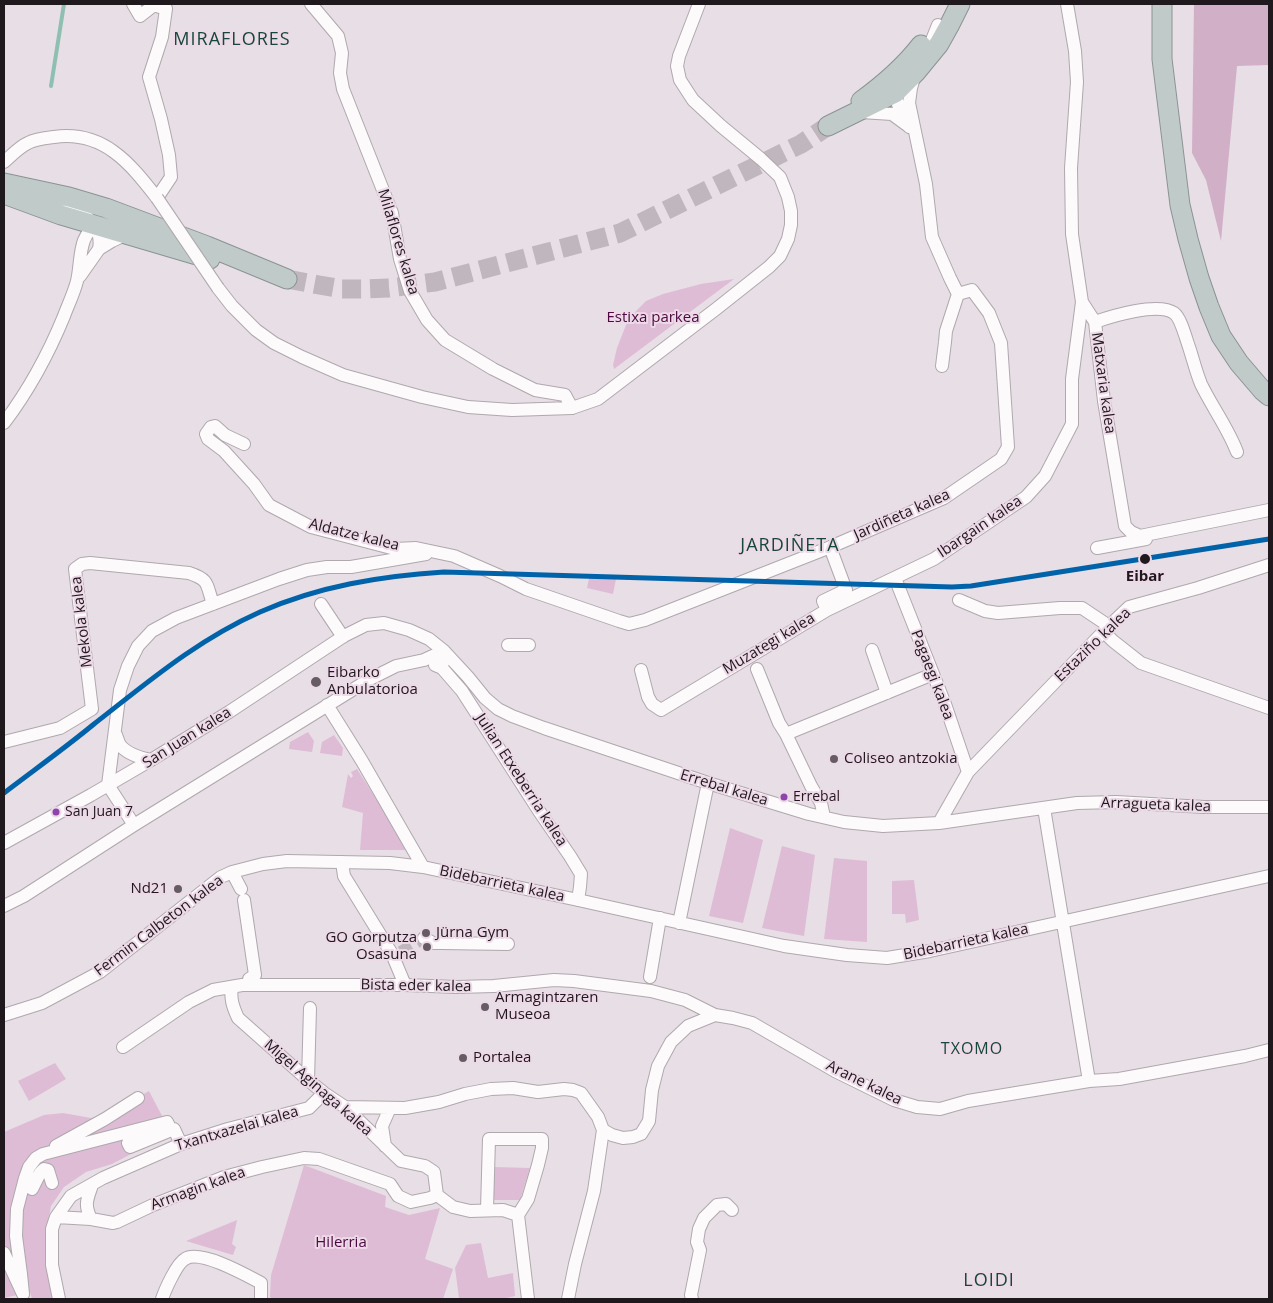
<!DOCTYPE html>
<meta charset="utf-8">
<style>
body{margin:0}
#map{position:relative;width:1273px;height:1303px;overflow:hidden;background:#e8dee5;font-family:"Open Sans",sans-serif}
canvas{display:block}
.frame{position:absolute;inset:0;border:5px solid #1f181d;pointer-events:none}
</style>
<div id="map">
<canvas width="1273" height="1303"></canvas>
<div class="frame"></div>
</div>
<script>
const ctx = document.querySelector('canvas').getContext('2d');
ctx.lineJoin = 'round';
function fill(path, color) {
  ctx.fillStyle = color;
  ctx.fill(path, 'evenodd');
}
function stroke(path, color, width, dash) {
  ctx.strokeStyle = color;
  ctx.lineWidth = width;
  ctx.lineCap = dash ? 'butt' : 'round';
  ctx.setLineDash(dash || []);
  ctx.stroke(path);
}
function label(font, color, halo, rows, align = 'center') {
  ctx.font = font + ' "Open Sans",sans-serif';
  ctx.lineWidth = 4;
  ctx.setLineDash([]);
  ctx.textBaseline = 'middle';
  ctx.strokeStyle = halo;
  ctx.fillStyle = color;
  for (const [text, x, y, turn = 0] of rows) {
    ctx.save();
    ctx.translate(x, y);
    ctx.rotate((+turn || 0) * Math.PI / 180);
    ctx.textAlign = isNaN(turn) ? turn : align;
    if (halo) ctx.strokeText(text, 0, 0);
    ctx.fillText(text, 0, 0);
    ctx.restore();
  }
}
fill(new Path2D(`
 M734 279 614 369 613 365 617 348 626 325 633 314 646 301 663 294 701 284Z
 M590 574 616 579 613 594 587 588Z
 M308 732 314 741 312 752 289 749 290 742Z
 M334 735 343 748 342 756 320 753 322 742Z
 M357 769 407 847V849L405 850H360L363 813 342 807 348 774 351 778 353 776 351 772Z
 M730 828 763 840 743 923 709 916Z
 M782 846 815 855 804 936 762 928Z
 M834 858 867 861V942L824 939Z
 M914 880 919 920 906 923 905 914H892V881Z
 M55 1063 66 1079 29 1101 18 1081Z
 M149 1091 171 1133 112 1164 86 1172 64 1187 51 1206 47 1227 55 1299H32L30 1292 4 1298V1132L44 1115 63 1113 91 1118 106 1116Z
 M304 1165 386 1196 385 1207 409 1215 440 1208 425 1259 453 1269 443 1299H273L270 1297 271 1275Z
 M494 1167 530 1168 520 1200H493Z
 M237 1220 232 1244 236 1247 233 1255 186 1241Z
 M481 1243 488 1278 513 1273 515 1296 502 1299 459 1298 455 1268 466 1245Z`), '#dfbcd5');
fill(new Path2D(`
 M1194 4H1269V65L1237 66 1221 241 1206 180 1192 153Z`), '#d1afc7');
stroke(new Path2D(`
 M51 86 64 4`), '#8ebfb0', 4);
stroke(new Path2D(`
 M401 952 424 938`), '#c0b6bd', 12, [12, 6]);
stroke(new Path2D(`
 M287 279 319 285 342 289H364L389 288 435 282 620 233 801 144 828 126`), '#c0b6bd', 19, [19, 9]);
const minor = new Path2D(`
 M311 4 338 36 342 53 340 73 343 89 392 213 400 259 410 291 427 320 445 340 493 369 535 390 565 395 572 408
 M1067 4 1075 51 1077 82 1071 168 1072 234 1082 302 1095 322 1104 401 1125 526 1131 532 1140 536 1269 510
 M930 45 938 25
 M915 74 911 88 909 103 926 184 932 237 950 278 958 294
 M897 88C893 100 903 116 909 127
 M861 112 892 114 907 125
 M4 162C11 156 19 147 28 143 35 139 46 138 54 137 103 130 130 163 157 198L171 177 169 155 161 119 149 77 162 37 166 9 154 5 140 16 133 4
 M63 199C81 213 104 223 99 249
 M80 276 99 249 112 241 125 235
 M218 288 232 306 256 330 274 343 302 357 343 375 422 397 468 407 512 410 572 408 598 399 716 309 769 267 780 256 788 239 791 225V211L788 197 780 177 761 159 721 126 693 100 680 80 677 66 679 56 699 4
 M1095 322C1112 316 1158 302 1174 313 1181 318 1186 339 1189 347 1193 359 1196 372 1201 384 1212 407 1228 428 1237 452
 M942 366 945 342 946 331 958 294
 M4 423C29 390 48 355 64 316 68 305 74 293 77 281 82 260 77 233 100 224
 M244 444 225 435 215 426 211 427 206 434 208 439 224 451 254 484 269 505 311 527 395 549 416 548 454 556 500 576 526 589 619 621 629 624 645 620 828 548 944 498 1001 459 1008 447 1001 343 989 313 972 290 958 294
 M1097 548 1146 539
 M895 578 945 704 968 772
 M959 600 985 611 998 613 1060 608H1082L1109 626
 M321 604 343 637
 M827 610 934 559 1026 497 1045 476 1072 424V379L1082 302
 M1104 632 1113 641 1141 663 1269 708
 M508 645H529
 M872 650 887 693
 M435 665 442 668 462 691 539 811 570 856 581 874 580 887 578 900
 M757 669 779 723 786 734 811 786 821 803 824 817
 M641 670 648 697 652 704 661 710 827 610 823 601 846 590 830 547
 M327 705 362 761 423 867
 M115 733C117 736 118 742 120 745 127 754 141 758 151 760
 M786 734 933 674
 M4 742 60 728 92 709 75 569 82 564 90 563 189 573C210 580 206 584 213 604
 M1044 808 1089 1081
 M939 823 968 772 1109 626 1129 607 1198 588 1269 565
 M134 825 108 785 120 690 128 666 138 646 152 631 176 618 279 579 307 570 327 567H351L426 554
 M4 843 91 795 151 760 229 712 344 636 366 625 384 623 409 630 429 639 444 651 468 677 485 698 498 709 512 716 544 728 708 783 809 814 844 822 883 826 939 823 1077 803 1116 802 1204 807H1269
 M342 862 344 876 392 954 405 985
 M232 872 241 889
 M244 900 255 975 249 979V984
 M4 906 24 896 134 825 370 679 396 666 424 660 444 651 442 668
 M679 923 708 783
 M424 938 433 943H441L508 944
 M650 977 660 918
 M232 987C230 999 233 1007 238 1018L308 1080 324 1093 345 1107 401 1161 425 1166 434 1172 437 1195
 M4 1015 42 1003 100 972 221 877 232 872 263 864 287 861 390 863 423 867 578 900 784 946 847 955 887 958 930 951 1269 876
 M123 1047 189 1002 213 990 242 985H405L457 987 494 986 554 980 574 981 651 991 685 1000 715 1015
 M308 1080 310 1008
 M345 1107 405 1108 439 1102 465 1094 491 1089 513 1088 538 1092 564 1089 573 1090 581 1093 598 1117 603 1130 594 1191 575 1264 568 1299
 M603 1130 612 1135 623 1138 633 1137 641 1134 649 1121 652 1090 658 1066 671 1042 688 1026 715 1015 733 1018 752 1023 835 1071 894 1100 917 1107 940 1109 968 1101 1089 1081 1119 1079 1245 1056 1269 1050
 M56 1146 105 1119 138 1098
 M385 1146 382 1126 390 1108
 M92 1185C87 1200 84 1204 91 1219L113 1223 117 1222 153 1205 224 1177 262 1167 304 1158 319 1159 390 1184 398 1196 411 1202 430 1198 437 1195
 M32 1189 40 1173 44 1169 48 1170 52 1183
 M437 1195 453 1207 470 1211 503 1210 518 1215
 M487 1209 489 1139H542V1148L538 1165 528 1199 518 1215 528 1299
 M56 1217 91 1219
 M4 1253 23 1294 21 1274 16 1236 17 1209 25 1178 29 1167 36 1158 43 1154 167 1122 169 1126 128 1143 130 1147 174 1129 181 1144
 M59 1299 52 1265V1229L56 1217 71 1196 103 1178 181 1144 228 1129 309 1108 324 1093
 M162 1299C165 1290 177 1263 185 1259 200 1249 246 1275 261 1283V1299
 M692 1299 691 1295 700 1250 697 1242 699 1229 704 1218 717 1205 726 1204 732 1210`);
const highway = new Path2D(`
 M1162 4V59L1180 205 1188 239 1199 278 1209 307 1221 336 1239 363 1263 391 1269 396
 M861 101C883 85 904 67 921 45
 M828 126 895 93 916 72 939 44 949 26 960 4
 M4 183 69 197 106 208 207 246 287 279
 M4 194 61 215 210 259`);
stroke(minor, '#afa8ad', 14);
stroke(highway, '#8a9393', 21);
stroke(minor, '#fcfafb', 12);
stroke(highway, '#c0cbc9', 19);
const minorBridge = new Path2D(`
 M157 198 218 288`);
stroke(minorBridge, '#afa8ad', 14, []);
stroke(minorBridge, '#fcfafb', 12);
stroke(new Path2D(`
 M4 793C34 770 65 748 94 724 148 682 197 640 260 612 319 586 381 576 444 572L952 587 971 586 1269 539`), '#0063a9', 5);
for (const [x, y, r, color] of [
 [1145,559,6,"#1f181d"],
 [316,682,6,"#655d63"],
 [834,759,5,"#655d63"],
 [784,797,4.5,"#8e44ad"],
 [56,812,4.5,"#8e44ad"],
 [178,889,5,"#655d63"],
 [426,933,5,"#655d63"],
 [427,947,5,"#655d63"],
 [485,1007,5,"#655d63"],
 [463,1058,5,"#655d63"]
]) {
  const dot = new Path2D();
  dot.arc(x, y, r, 0, 2 * Math.PI);
  ctx.fillStyle = color;
  ctx.fill(dot);
  stroke(dot, '#edd9e7', 2);
}
label('14px', '#1f181d', '#edd9e7', [
 ["Errebal",793,797],
 ["San Juan 7",65,812]
], 'left');
label('15px', '#1f181d', '#edd9e7', [
 ["Milaflores kalea",398,242,73],
 ["Matxaria kalea",1103,383,82],
 ["Jardiñeta kalea",902,515,-24],
 ["Ibargain kalea",980,527,-34],
 ["Aldatze kalea",354,535,14],
 ["Mekola kalea",82,622,-97],
 ["Muzategi kalea",769,644,-31],
 ["Estaziño kalea",1093,645,-44],
 ["Pagaegi kalea",932,675,69],
 ["San Juan kalea",187,738,-32],
 ["Julian Etxeberria kalea",521,780,57],
 ["Errebal kalea",724,788,17],
 ["Arragueta kalea",1156,805,2],
 ["Bidebarrieta kalea",502,884,12],
 ["Fermin Calbeton kalea",159,926,-37],
 ["Bidebarrieta kalea",966,942,-12],
 ["Bista eder kalea",416,986,1],
 ["Arane kalea",864,1083,26],
 ["Migel Aginaga kalea",318,1088,41],
 ["Txantxazelai kalea",237,1129,-16],
 ["Armagin kalea",198,1189,-20]
]);
label('15px', '#4b093f', '#edd9e7', [
 ["Estixa parkea",653,318],
 ["Hilerria",341,1243]
]);
label('bold 15px', '#1f181d', '#edd9e7', [
 ["Eibar",1145,577]
]);
label('15px', '#1f181d', '#edd9e7', [
 ["Eibarko",327,673],
 ["Anbulatorioa",327,690],
 ["Coliseo antzokia",844,759],
 ["Nd21",168,889,"right"],
 ["Jürna Gym",436,933],
 ["GO Gorputza",417,938,"right"],
 ["Osasuna",417,955,"right"],
 ["Armagintzaren",495,998],
 ["Museoa",495,1015],
 ["Portalea",473,1058]
], 'left');
ctx.letterSpacing = '1px';
label('16px', '#15483a', '#edd9e7', [
 ["TXOMO",972,1049]
]);
ctx.letterSpacing = '0px';
ctx.letterSpacing = '1px';
label('18px', '#15483a', '#edd9e7', [
 ["MIRAFLORES",232,40],
 ["JARDIÑETA",790,546],
 ["LOIDI",989,1281]
]);
ctx.letterSpacing = '0px';
</script>
